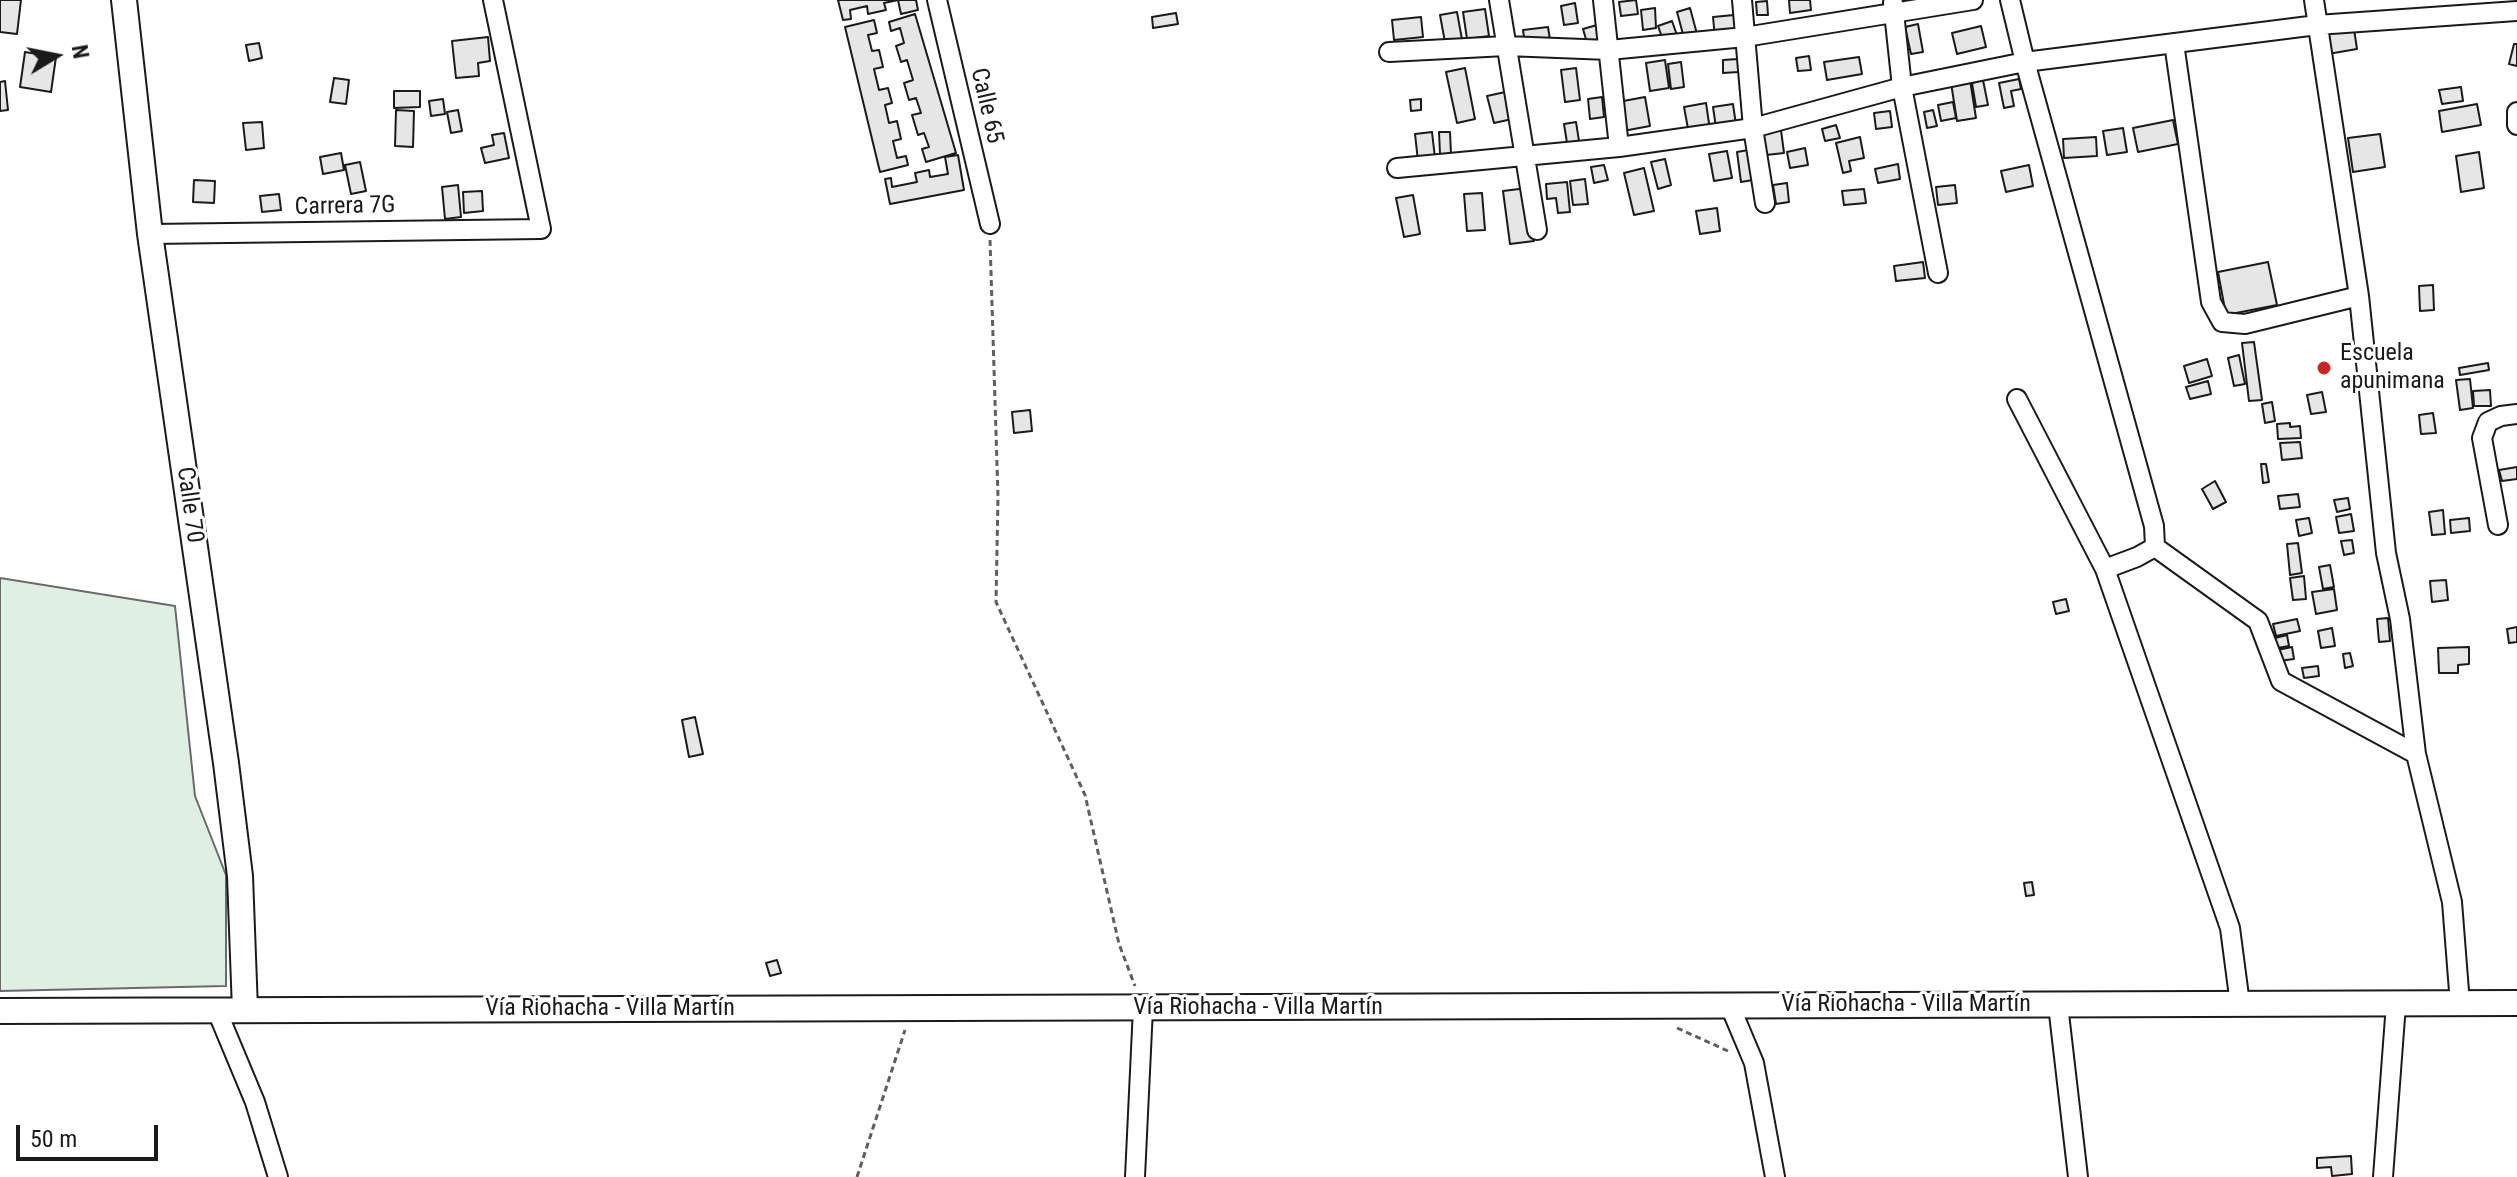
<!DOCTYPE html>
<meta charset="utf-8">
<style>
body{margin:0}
#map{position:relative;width:2517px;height:1177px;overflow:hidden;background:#fff;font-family:"Roboto Condensed",sans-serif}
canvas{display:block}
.north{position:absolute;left:16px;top:16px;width:80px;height:80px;-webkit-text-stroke:6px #fff;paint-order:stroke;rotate:80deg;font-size:22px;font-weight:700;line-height:32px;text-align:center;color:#1a1a1a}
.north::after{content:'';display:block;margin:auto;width:28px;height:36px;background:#1a1a1a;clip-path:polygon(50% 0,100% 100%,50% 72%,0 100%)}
.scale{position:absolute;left:16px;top:1125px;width:142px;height:36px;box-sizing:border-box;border:4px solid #1a1a1a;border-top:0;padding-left:10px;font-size:24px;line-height:28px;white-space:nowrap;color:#1a1a1a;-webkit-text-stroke:6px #fff;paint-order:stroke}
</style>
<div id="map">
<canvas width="2517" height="1177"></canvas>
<div class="north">N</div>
<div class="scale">50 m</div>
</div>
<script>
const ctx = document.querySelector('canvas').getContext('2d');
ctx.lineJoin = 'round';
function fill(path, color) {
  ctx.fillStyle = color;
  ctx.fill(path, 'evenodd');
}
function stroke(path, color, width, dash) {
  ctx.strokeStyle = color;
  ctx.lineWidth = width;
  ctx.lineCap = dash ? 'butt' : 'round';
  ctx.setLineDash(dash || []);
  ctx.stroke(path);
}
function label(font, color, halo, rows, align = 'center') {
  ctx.font = font + ' "Roboto Condensed",sans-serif';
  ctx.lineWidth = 6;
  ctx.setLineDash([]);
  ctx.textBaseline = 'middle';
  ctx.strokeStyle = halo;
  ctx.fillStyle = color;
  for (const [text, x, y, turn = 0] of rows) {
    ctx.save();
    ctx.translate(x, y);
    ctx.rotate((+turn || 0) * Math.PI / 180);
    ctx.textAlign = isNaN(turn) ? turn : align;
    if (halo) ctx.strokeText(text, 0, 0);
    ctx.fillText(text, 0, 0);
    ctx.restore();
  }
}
const green = new Path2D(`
 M0 578 175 606 195 796 226 875V986L0 991Z`);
fill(green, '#e0efe3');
stroke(green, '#6a6a6a', 2);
const building = new Path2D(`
 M0 0H21L17 34 0 32Z
 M838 0H898L884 3 886 10 868 14 867 6 850 10 851 19 843 20Z
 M898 0H916L918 10 901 14Z
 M1636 0 1638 14 1621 16 1619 2Z
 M1789 0H1810L1811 10 1790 13Z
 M1767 1 1768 15H1757L1756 2Z
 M1575 3 1578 23 1564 25 1561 6Z
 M1655 8 1656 28 1643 30 1641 10Z
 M1690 8 1697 34 1684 38 1677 12Z
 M1485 9 1489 36 1467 39 1463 12Z
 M1457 12 1463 45 1446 48 1440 15Z
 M1176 13 1178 24 1153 28 1152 17Z
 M915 14 956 153 926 162 922 149 929 147 924 133 918 135 912 115 921 113 916 98 909 100 904 83 913 80 907 60 901 62 896 46 904 43 900 28 891 31 889 22Z
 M1734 15 1736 36 1715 38 1713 17Z
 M1421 17 1423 37 1394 40 1392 20Z
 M874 20 877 33 868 35 872 51 879 50 883 67 874 69 879 90 888 88 892 103 885 105 889 123 897 121 901 139 893 141 897 158 906 156 908 165 880 172 845 27Z
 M1672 21 1678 38 1664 43 1658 26Z
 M1918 24 1923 52 1911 54 1905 27Z
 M1597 25 1601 43 1588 46 1583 29Z
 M1981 26 1986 47 1957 54 1952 33Z
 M1548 27 1550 40 1525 44 1523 30Z
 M2354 29 2357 49 2328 54 2325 34Z
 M488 37 490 61 478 63 479 76 456 78 452 41Z
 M259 43 262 58 249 61 246 45Z
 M2514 44H2517V66L2509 64Z
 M25 52 56 57 51 92 20 87Z
 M1809 56 1811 70 1798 71 1796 58Z
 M1859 57 1862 74 1827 80 1824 62Z
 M1738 59V72L1723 73V60Z
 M1665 60 1669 88 1650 91 1646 63Z
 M1681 62 1684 87 1671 89 1668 64Z
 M1465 68 1475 119 1457 123 1446 72Z
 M1576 68 1580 100 1565 102 1561 70Z
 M334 78 349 80 346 104 330 102Z
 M2019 79 2021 89 2011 91 2014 106 2004 108 1999 83Z
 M1970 80 1976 118 1957 121 1951 83Z
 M1983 80 1988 105 1976 107 1972 83Z
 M5 81 8 110 0 111V82Z
 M2461 87 2463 101 2442 104 2439 90Z
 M394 91H420V107L394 108Z
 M1510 91 1517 118 1494 123 1487 96Z
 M1602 97 1604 117 1590 119 1588 99Z
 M1645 97 1650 126 1623 131 1618 102Z
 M443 99 445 114 431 116 429 101Z
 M1421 99V110L1411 111 1410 100Z
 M1953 102 1956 118 1941 121 1938 105Z
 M1706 103 1710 130 1689 134 1684 107Z
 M1733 104 1736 125 1716 128 1713 107Z
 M2477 104 2481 125 2442 132 2439 111Z
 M396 110 414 111 413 147 395 146Z
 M458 110 462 131 451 133 447 112Z
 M1933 110 1937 126 1927 128 1924 112Z
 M1890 111 1892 127 1876 129 1874 113Z
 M2173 120 2178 144 2138 152 2133 128Z
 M262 122 264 148 246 150 243 123Z
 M1576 122 1579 141 1567 143 1564 124Z
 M1836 125 1840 138 1825 141 1822 129Z
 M2123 128 2127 152 2107 155 2103 131Z
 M1781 130 1784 153 1766 155 1763 132Z
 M1432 132 1435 158 1418 161 1415 134Z
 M1439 132H1450L1451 154H1440Z
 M504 133 509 158 485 163 481 148 494 145 492 135Z
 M2380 134 2385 167 2353 172 2348 138Z
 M1860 137 1864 158 1849 161 1851 171 1843 173 1836 143Z
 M2096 137 2097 156 2064 158 2063 139Z
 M1805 148 1808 165 1790 168 1787 152Z
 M1754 149 1759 179 1741 182 1737 152Z
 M1727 151 1732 178 1714 181 1709 154Z
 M2479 152 2484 188 2461 192 2456 156Z
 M341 153 344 170 323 174 320 157Z
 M958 155 964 190 890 204 885 179 891 178 892 187 917 182 915 173 929 170 930 177 948 174 945 157Z
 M1665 159 1671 185 1658 189 1651 162Z
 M360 162 366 191 351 194 345 165Z
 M1898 164 1900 179 1878 183 1875 169Z
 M1604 165 1608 180 1594 183 1591 167Z
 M2029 165 2033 186 2006 192 2001 171Z
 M1644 168 1654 211 1634 215 1624 173Z
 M1585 179 1588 204 1573 205 1570 181Z
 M194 180 215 181 214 203 193 202Z
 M1567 182 1570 212 1558 213 1556 198 1547 199 1546 184Z
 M1787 183 1789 202 1776 204 1773 185Z
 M458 185 461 217 445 219 442 187Z
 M1955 185 1957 203 1938 205 1936 187Z
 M1527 188 1534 241 1510 244 1503 191Z
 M1864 189 1866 203 1844 205 1842 191Z
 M482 191 483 211 464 213 463 192Z
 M1482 193 1485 230 1467 231 1464 194Z
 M279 194 281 210 262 212 260 196Z
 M1413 195 1420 234 1404 237 1396 198Z
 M1717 208 1720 231 1700 234 1696 211Z
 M1923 262 1925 278 1896 281 1894 266Z
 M2268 262 2277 305 2226 315 2218 272Z
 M2433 285 2434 310 2420 311 2419 286Z
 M2254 342 2262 400 2249 401 2242 343Z
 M2239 355 2245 384 2234 386 2228 358Z
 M2207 359 2212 376 2189 383 2184 366Z
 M2488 363 2489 370 2460 375 2459 368Z
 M2470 379 2473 408 2460 410 2456 380Z
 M2208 381 2211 394 2190 399 2186 387Z
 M2490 390 2491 406H2474L2473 391Z
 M2322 392 2326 412 2311 414 2307 395Z
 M2272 402 2275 421 2265 423 2262 404Z
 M1030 410 1032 431 1014 433 1012 412Z
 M2433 413 2436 433 2421 434 2419 415Z
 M2290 423V427L2300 426 2301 438 2278 439 2277 424Z
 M2300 442 2302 458 2282 460 2280 443Z
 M2261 464H2266L2269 482 2263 483Z
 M2517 467V479L2502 481 2499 470Z
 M2215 481 2226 502 2213 509 2202 489Z
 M2298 494 2300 507 2280 509 2278 496Z
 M2348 498 2350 509 2337 512 2334 500Z
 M2443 510 2445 534 2432 535 2429 512Z
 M2351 514 2354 531 2339 533 2336 517Z
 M2309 518 2312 533 2299 536 2296 520Z
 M2469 518 2470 531 2451 533 2450 520Z
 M2352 540 2354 553 2344 555 2341 541Z
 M2298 543 2302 573 2290 575 2287 544Z
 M2330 565 2334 587 2323 589 2319 567Z
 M2304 576 2306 599 2293 600 2290 578Z
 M2446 580 2448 600 2432 602 2430 581Z
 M2334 589 2337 610 2316 614 2312 592Z
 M2066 599 2069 611 2056 614 2053 602Z
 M2388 618 2390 641 2379 642 2377 619Z
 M2297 619 2300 631 2276 636 2273 624Z
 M2517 627V642L2509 643 2507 629Z
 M2332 628 2335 646 2321 648 2318 631Z
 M2287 635 2289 646 2277 648 2275 638Z
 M2292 647 2294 659 2279 661 2277 650Z
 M2469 647V664L2458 665V673H2439L2438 648Z
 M2350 653 2353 666 2345 668 2343 654Z
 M2318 666 2319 676 2304 678 2302 668Z
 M695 717 703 754 689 757 682 720Z
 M2032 882 2034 895 2026 896 2024 883Z
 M777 960 781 973 770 976 766 963Z
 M2351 1156 2352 1174 2332 1176 2331 1167 2317 1168V1158Z`);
fill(building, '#e6e6e6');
stroke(building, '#1a1a1a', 2);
const street = new Path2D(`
 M937 0 990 224
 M1499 0 1537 230
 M1603 0 1619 147
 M1742 0 1753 128 1765 203
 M2010 0 2025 62 2154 526 2155 547
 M2314 0 2359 296 2386 553 2400 619 2416 754 2452 902 2460 1004
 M1893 3 1902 87 1938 273
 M2174 43 2211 302 2222 322 2245 324 2359 296
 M1389 52 1506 46 1609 50 1745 37 1973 0
 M2517 112V125
 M1397 168 1619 147 1753 128 1902 87 2025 62 2317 25 2517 11
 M150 234 541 229 493 0
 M2017 399 2105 569 2230 928 2240 1004
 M2498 525 2482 438 2488 422 2501 416 2517 414
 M2155 547 2258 621 2281 681 2416 754
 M2105 569 2137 557 2155 547
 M2058 1005 2078 1177
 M1730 1006 1754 1063 1775 1177
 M217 1011 255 1102 278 1177
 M1135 1177 1143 1008
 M2383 1177 2396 1004`);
const secondary = new Path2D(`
 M124 0 150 234 226 763 240 876 245 1010
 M0 1011 2517 1003`);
stroke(street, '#1a1a1a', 22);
stroke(secondary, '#1a1a1a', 28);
stroke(new Path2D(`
 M990 240 998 497 996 602 1085 795 1119 944 1135 986
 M1677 1028 1728 1051
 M857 1177 905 1030`), '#5f5f5f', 3, [6, 4]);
stroke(street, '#fff', 18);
stroke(secondary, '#fff', 24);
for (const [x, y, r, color] of [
 [2324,368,8,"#c62828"]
]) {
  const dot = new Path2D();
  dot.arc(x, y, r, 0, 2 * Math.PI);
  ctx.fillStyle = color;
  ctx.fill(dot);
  stroke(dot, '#fff', 3);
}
label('24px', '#1a1a1a', '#fff', [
 ["Calle 65",986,106,77],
 ["Carrera 7G",345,207,-1],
 ["Calle 70",189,505,82],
 ["Vía Riohacha - Villa Martín",1906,1005],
 ["Vía Riohacha - Villa Martín",1258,1008],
 ["Vía Riohacha - Villa Martín",610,1009]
]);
label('24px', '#1a1a1a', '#fff', [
 ["Escuela",2340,354],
 ["apunimana",2340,382]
], 'left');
</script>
